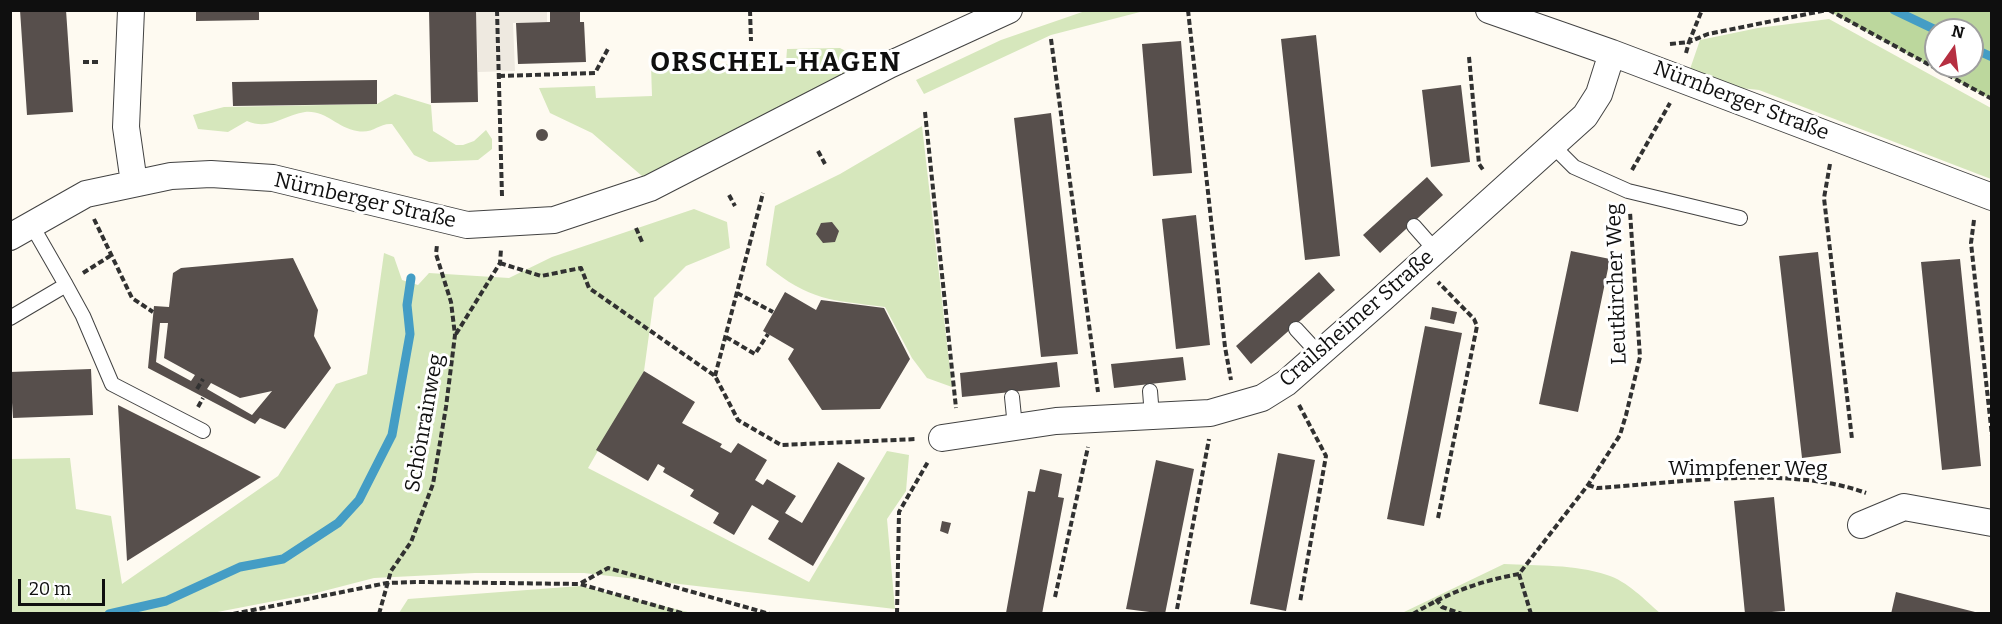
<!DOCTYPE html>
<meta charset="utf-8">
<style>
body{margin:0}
#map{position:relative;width:2002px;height:624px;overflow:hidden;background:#fefaf1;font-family:Bitter,serif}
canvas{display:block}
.frame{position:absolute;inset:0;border:12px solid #0f0f0f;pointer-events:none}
.north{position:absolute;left:1924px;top:18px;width:60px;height:60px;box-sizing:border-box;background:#fff;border:2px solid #9f9f9f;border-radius:50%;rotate:14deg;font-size:16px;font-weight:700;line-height:24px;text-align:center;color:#0f0f0f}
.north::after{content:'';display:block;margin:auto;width:21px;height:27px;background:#b62f41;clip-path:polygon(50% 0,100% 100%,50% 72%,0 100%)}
.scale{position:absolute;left:18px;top:579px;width:87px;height:27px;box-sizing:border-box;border:3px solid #0f0f0f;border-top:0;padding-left:8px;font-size:18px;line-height:21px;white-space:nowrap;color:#0f0f0f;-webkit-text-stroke:4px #fff;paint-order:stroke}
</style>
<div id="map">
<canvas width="2002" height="624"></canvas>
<div class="frame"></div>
<div class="north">N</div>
<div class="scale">20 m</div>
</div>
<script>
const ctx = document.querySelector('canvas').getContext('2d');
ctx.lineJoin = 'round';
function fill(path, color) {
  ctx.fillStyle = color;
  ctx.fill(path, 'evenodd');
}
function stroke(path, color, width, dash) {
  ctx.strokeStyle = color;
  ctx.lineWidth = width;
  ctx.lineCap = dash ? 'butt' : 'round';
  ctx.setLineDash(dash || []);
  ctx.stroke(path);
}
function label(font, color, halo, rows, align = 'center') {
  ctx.font = font + ' Bitter,serif';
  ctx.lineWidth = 6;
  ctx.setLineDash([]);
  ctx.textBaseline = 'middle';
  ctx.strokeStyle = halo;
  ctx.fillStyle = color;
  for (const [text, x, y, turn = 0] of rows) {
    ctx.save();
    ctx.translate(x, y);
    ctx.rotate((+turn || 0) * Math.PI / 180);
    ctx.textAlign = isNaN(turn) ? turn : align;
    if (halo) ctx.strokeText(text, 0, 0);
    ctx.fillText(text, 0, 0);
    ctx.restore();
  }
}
fill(new Path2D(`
 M1088 10 1144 11 1051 35 924 94 916 80 1001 40Z
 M1829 19 1991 108V179L1759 90 1731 87 1689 72 1700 40 1758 28Z
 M840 48 877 68 649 182 592 133 550 113 539 88 595 86 596 98 652 96 651 66 786 63 787 49Z
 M395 94 431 105 433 131 456 145H463L474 141 486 130 492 139V149L478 160 429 162 414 155 392 124C378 123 374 134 357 131 337 128 326 110 305 112 283 115 270 131 247 121L228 132 198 129 193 115 224 107 377 104Z
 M922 126 952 387 927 378 912 358 885 307C831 300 810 301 766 265L775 206 840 174Z
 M694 209 727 222 730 248 686 266 654 298 644 371 588 468 809 582 887 451 909 455 906 491 887 519 895 609 584 573H475L374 578 316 593 207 614 11 613 10 459 70 458 76 509 111 516 122 584 278 476 336 384 367 374 384 253 394 257 402 280 418 285 429 273 509 278 552 257Z
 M1504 564C1538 566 1574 564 1607 575 1627 581 1645 600 1660 613H1402Z
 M580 586 692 613H399L408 599Z`), '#d6e7bc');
fill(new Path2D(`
 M1829 11H1991V99ZM1936 30H1972V66H1936Z`), '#bcd79d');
fill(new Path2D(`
 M476 11H547V22L513 23 515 71 478 72Z`), '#eee9e0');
stroke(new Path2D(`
 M1894 10 1936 30
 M1972 48 1992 57
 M109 614 166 601 240 567 283 559 338 523 359 500 392 435 410 334 407 305 411 278`), '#449dc5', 9);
fill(new Path2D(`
 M20 10H66L73 112 27 115Z
 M196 10H259V20L196 21Z
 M429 10H476L478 102 431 103Z
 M550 10H580V22H584L586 62 518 64 516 23 550 22Z
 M1316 35 1340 256 1305 260 1281 39Z
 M1181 41 1192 173 1153 176 1142 44Z
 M377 80V104L233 106 232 82Z
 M1461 85 1470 162 1431 167 1422 90Z
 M1051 113 1078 354 1041 357 1014 118Z
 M536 135a6 6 0 1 1 12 0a6 6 0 1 1-12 0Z
 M1427 177 1443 195 1380 253 1363 235Z
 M1196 215 1210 345 1176 349 1162 219Z
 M832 222 839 231 835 242 823 243 816 234 821 223Z
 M1571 251 1610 259 1578 412 1539 404Z
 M1818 252 1841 453 1802 458 1779 256Z
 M293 258 318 310 314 336 331 368 285 429 260 418 255 424 148 368 154 306 169 307 173 273 181 268ZM160 323H168L164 358 195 375 191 381 156 362ZM211 383 240 398 272 391 252 415 207 389Z
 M1960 259 1981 466 1942 470 1921 262Z
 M1319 272 1335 290 1251 364 1236 346Z
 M785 292 816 310 821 300 884 308 910 359 880 409 822 410 788 359 794 349 763 331Z
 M1432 307 1457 312 1454 324 1430 319Z
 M1425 326 1462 333 1424 526 1387 519Z
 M1183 357 1186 380 1114 388 1111 364Z
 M1057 362 1060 387 962 397 960 373Z
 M91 369 93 415 13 418 10 372Z
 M644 371 695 402 682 423 722 444 720 447 731 453 738 443 767 460 755 480 763 485 767 479 796 496 785 513 802 523 838 462 865 478 813 566 768 539 779 521 752 505 734 535 713 523 719 513 690 496 694 490 663 472 665 468 658 464 648 481 596 450Z
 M118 405 261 477 127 561Z
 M1278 453 1315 460 1286 611 1250 604Z
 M1156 460 1194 469 1165 614 1126 609Z
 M1040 469 1062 474 1058 497 1064 498 1042 614 1006 613 1028 491 1035 492Z
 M1774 497 1785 611 1745 614 1734 501Z
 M942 521 951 523 948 534 940 531Z
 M1896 592 1979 613V614H1891Z`), '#574f4c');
const lane = new Path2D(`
 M1553 146 1574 167 1628 191 1740 218
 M31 224 66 285
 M1414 226 1436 251
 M10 318 66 285 83 316 112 384 203 431
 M1296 329 1319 354
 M1150 391 1152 416
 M1012 397 1015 427`);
const street = new Path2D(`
 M131 10 126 127 134 183
 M1489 10 1612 53 1992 197
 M10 237 86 194 171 176 211 174 273 178 467 225 554 220 650 188 889 65 1009 10
 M942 438 1056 421 1210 413 1262 398 1286 383 1384 297 1585 116 1599 94 1612 53
 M1861 525 1904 507 1992 523`);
stroke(lane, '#424242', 16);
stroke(street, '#424242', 28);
stroke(new Path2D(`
 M497 10 502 196
 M750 10 751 41
 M1188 10 1225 347 1231 380
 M1829 10 1992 99
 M1051 39 1098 392
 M1670 44 1689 42 1702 10
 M1686 53 1689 42 1708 34 1827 10
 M1469 57 1479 164 1484 171
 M83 62H101
 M499 76 595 73 609 47
 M925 112 956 408
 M818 151 825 164
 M1830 164 1824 198 1852 439
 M1632 170 1670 103
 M729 195 735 206
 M94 219 132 298 153 312
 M1974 220 1971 243 1992 436
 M636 228 643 244
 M500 263 541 276 581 268 589 288 715 376 738 420 781 445 917 439
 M83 273 110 256
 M737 293 773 312
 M456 334 500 263 501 249
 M726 337 755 354 768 334
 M715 376 763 193
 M197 389 203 379
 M1299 405 1326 456 1300 602
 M198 407 203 398
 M1588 485 1597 488C1677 483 1791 465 1866 493
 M1438 518 1477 326 1474 319 1438 282
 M1519 574 1531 614
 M581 583 608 568 770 614
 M1055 597 1088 447
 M1436 599 1442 607 1462 614
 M1177 609 1209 439
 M233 614 387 583 418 582 580 584 685 614
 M379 614 391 571 411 542 433 484 446 407 455 335 451 302 436 254 437 245
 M897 614 899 512 929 460
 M1413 614C1447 593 1480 581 1519 574L1588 485 1620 435 1626 415 1640 357 1630 212`), '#313131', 4, [6, 3]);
stroke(lane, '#fff', 14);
stroke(street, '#fff', 26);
label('21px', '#0f0f0f', '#fff', [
 ["Nürnberger Straße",1741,101,21],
 ["Nürnberger Straße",365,201,13],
 ["Leutkircher Weg",1617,284,-92],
 ["Crailsheimer Straße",1357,319,-41],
 ["Schönrainweg",425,423,-80],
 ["Wimpfener Weg",1748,469]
]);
ctx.letterSpacing = '1.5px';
label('bold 27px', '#0f0f0f', '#fff', [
 ["ORSCHEL-HAGEN",776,63]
]);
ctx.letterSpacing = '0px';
</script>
